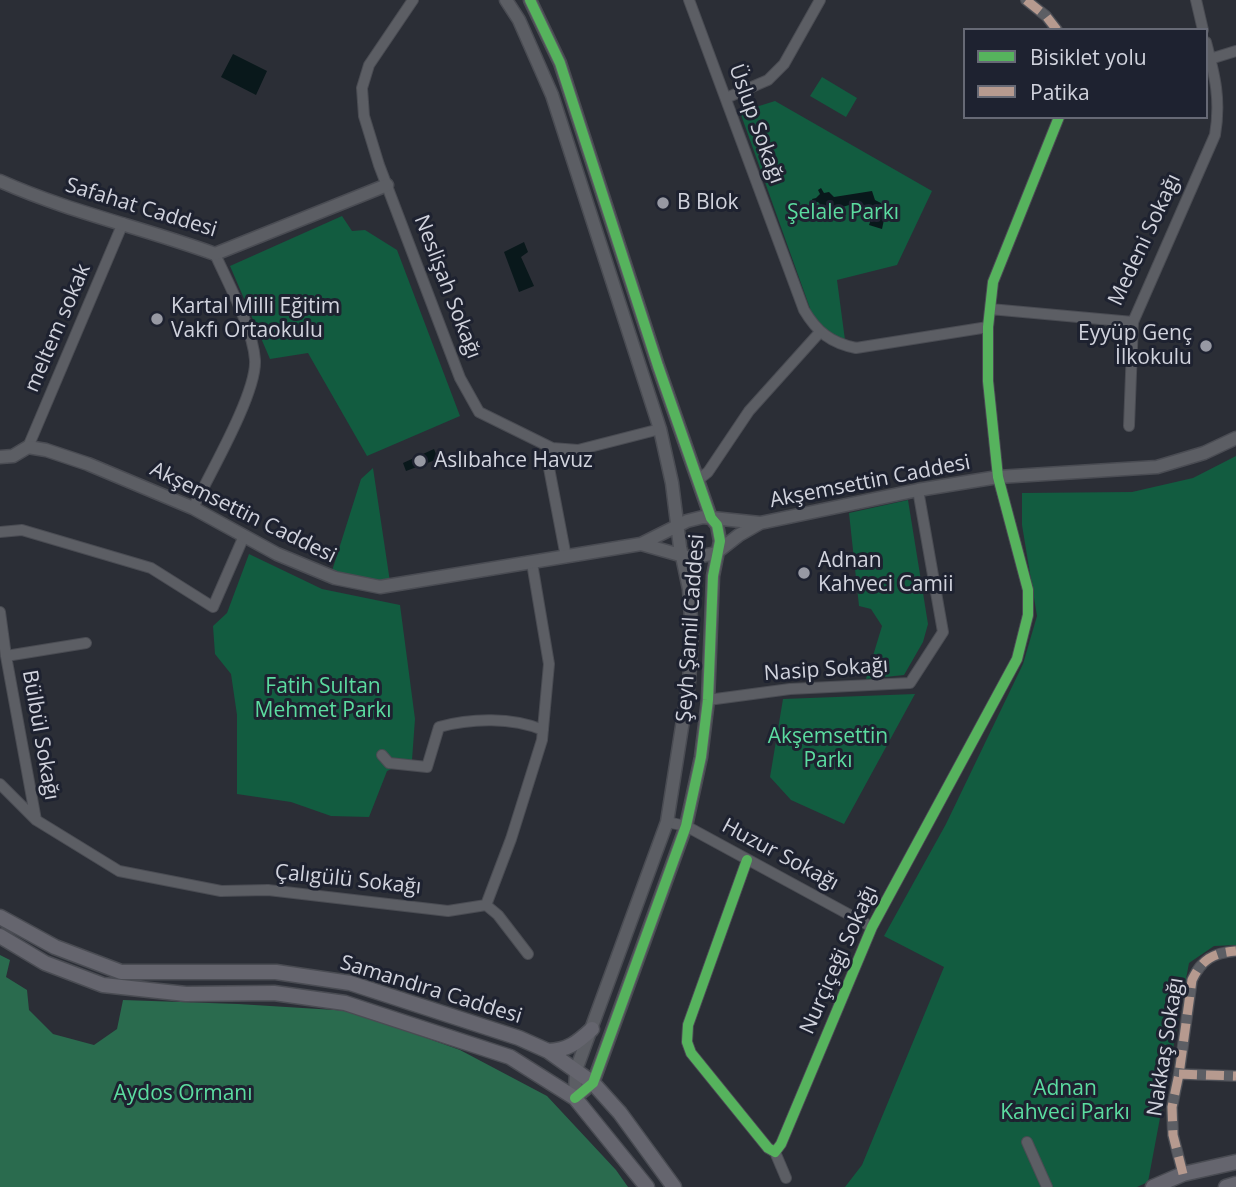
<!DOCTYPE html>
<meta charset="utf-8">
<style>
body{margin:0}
#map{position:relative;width:1236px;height:1187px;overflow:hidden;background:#2b2e36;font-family:"Open Sans",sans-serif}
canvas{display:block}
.legend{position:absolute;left:963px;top:28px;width:245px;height:91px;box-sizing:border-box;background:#1e2230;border:2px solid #666975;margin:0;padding:9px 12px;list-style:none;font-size:21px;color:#d1d3dd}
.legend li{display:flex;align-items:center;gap:14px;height:35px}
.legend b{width:35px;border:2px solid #666975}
</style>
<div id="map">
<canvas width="1236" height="1187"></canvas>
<ul class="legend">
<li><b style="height:9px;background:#56b35d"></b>Bisiklet yolu</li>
<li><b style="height:9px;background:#b69a8f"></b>Patika</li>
</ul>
</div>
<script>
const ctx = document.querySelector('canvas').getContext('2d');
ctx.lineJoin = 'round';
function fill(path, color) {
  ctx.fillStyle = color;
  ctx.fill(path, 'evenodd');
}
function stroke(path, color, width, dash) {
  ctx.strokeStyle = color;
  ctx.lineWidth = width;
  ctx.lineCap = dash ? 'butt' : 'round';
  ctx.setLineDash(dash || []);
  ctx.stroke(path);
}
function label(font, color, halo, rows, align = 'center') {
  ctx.font = font + ' "Open Sans",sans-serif';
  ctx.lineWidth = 6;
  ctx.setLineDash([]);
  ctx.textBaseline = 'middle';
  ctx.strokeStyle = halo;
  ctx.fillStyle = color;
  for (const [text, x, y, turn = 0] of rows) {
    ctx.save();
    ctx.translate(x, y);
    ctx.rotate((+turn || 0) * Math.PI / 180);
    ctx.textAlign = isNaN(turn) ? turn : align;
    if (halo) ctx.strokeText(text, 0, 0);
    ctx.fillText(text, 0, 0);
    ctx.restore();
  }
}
fill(new Path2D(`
 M822 77 857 98 846 117 810 96Z
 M775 101 932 191 897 265 837 280 845 340 827 332 812 314 740 112Z
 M342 216 352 231 365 230 397 250 460 416 367 456 308 353 270 359 230 266Z
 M1236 456V945L1214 946 1189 963 1148 1182 1137 1187H845L862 1165 944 967 884 936 946 824 1023 664 1037 616 1022 525V493L1132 492 1193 478Z
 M373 468 390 582 331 574 361 479Z
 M908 500 928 624 923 642 904 675 866 679 882 626 871 609 859 606 849 513Z
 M249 554 322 589 400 605 415 719 412 760 387 771 369 817 331 816 291 802 237 794V715L231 674 215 654 213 626 227 613Z
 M915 694 844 824 791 800 770 777 783 699Z`), '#125c40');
fill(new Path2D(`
 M0 955 10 960 6 977 27 990 29 1010 53 1034 94 1045 117 1029 123 1000 238 1004 351 1011 460 1050 547 1096 616 1170 628 1187H0Z`), '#2a6b4e');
fill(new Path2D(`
 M233 54 267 71 256 95 221 77Z
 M821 188 824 193 829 192 834 197 872 191 875 200 881 203 885 215 882 229 869 225 872 216 866 205H849L827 212 818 202H813L812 199 816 198 820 194 818 190Z
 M524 242 528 252 521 257 534 286 519 292 504 252Z
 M434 449 438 459 406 471 403 463Z`), '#09181b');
const minor = new Path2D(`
 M413 0 369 65 362 88 364 116 379 165 460 378 479 412 552 448 578 450 660 429
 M689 0 804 310C817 332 831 343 856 348L988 327
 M1026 0 1046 16 1057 30
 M1196 0 1203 30
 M1210 59 1236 51
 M726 98 768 80 784 64 820 0
 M990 309 1133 322 1215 135C1221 100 1215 76 1206 42
 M1129 426 1133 322
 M28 447 123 223
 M552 448 549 468 566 557
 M698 480 708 472 749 411 820 332
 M193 508C209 475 257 393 255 360 253 329 228 283 215 254
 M0 532 22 530 151 568 213 607 244 536
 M0 612 6 656 36 820
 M6 656 86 643
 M708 700 790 689 910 683 943 632 918 490
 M382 755 389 763 427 767 439 727C471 718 512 717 543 730
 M0 784 36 820 119 871 221 891 268 890 448 911 486 905 511 839 542 740 549 664 532 563
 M667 822 686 826 872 927
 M747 860 688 1025 687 1042 691 1053 768 1148 775 1152 781 1144 872 927 1017 659 1028 615V590L998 477 988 381V327L993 282 1059 117
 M486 905 498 915 528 954
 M1179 1074 1236 1076
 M1027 1142 1047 1187
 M775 1152 786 1178
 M1183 1174 1173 1135 1172 1107 1179 1074 1192 980C1202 959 1213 953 1236 951`);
const tertiary = new Path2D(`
 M506 0 519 20 552 95 660 429 672 483 680 547 689 589 692 634 689 682 667 822 576 1070 575 1098
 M530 0 560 63 658 366 711 518 717 525 720 541 713 576 708 700 701 757 686 826 593 1083 575 1098
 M0 181C69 212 144 228 215 254L387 185
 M0 457 13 456 28 447 46 450 88 464 193 508 277 554 335 578 380 587 641 544 687 521 703 517 760 523
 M641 544 687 557 702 556 716 553 739 535 760 523 918 490 998 477 1157 467 1204 453 1236 438`);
const secondary = new Path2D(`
 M0 917 55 947 121 972H276L350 983 519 1038 548 1051 593 1083 620 1113 674 1187
 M0 936 45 963 103 985 186 994 274 993 345 1003 510 1057 575 1098 647 1187
 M548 1051C568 1050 577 1043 592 1029
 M1153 1187 1183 1174 1236 1162
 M1226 1187 1236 1184`);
stroke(minor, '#4a4c53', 12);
stroke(tertiary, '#4a4c53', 15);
stroke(secondary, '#4a4c53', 17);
stroke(minor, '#5c5e64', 10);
stroke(tertiary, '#5c5e64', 12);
stroke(secondary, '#65656e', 14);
stroke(new Path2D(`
 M1026 0 1046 16 1057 30
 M1179 1074 1236 1076
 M1183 1174 1173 1135 1172 1107 1179 1074 1192 980C1202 959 1213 953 1236 951`), '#b69a8f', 9, [18, 9]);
stroke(new Path2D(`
 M530 0 560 63 658 366 711 518 717 525 720 541 713 576 708 700 701 757 686 826 593 1083 575 1098
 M747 860 688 1025 687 1042 691 1053 768 1148 775 1152 781 1144 872 927 1017 659 1028 615V590L998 477 988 381V327L993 282 1059 117`), '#56b35d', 10);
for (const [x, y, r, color] of [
 [663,203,7,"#9799a3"],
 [157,319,7,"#9799a3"],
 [1206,346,7,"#9799a3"],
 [420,461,7,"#9799a3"],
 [804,573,7,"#9799a3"]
]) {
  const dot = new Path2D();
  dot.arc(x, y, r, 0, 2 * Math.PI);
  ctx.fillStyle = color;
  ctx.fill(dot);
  stroke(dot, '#1e2230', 2.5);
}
label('21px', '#d1d3dd', '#1e2230', [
 ["Üslup Sokağı",756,124,70],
 ["Safahat Caddesi",141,208,17],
 ["Medeni Sokağı",1145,240,-65],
 ["Neslişah Sokağı",447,287,69],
 ["meltem sokak",58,328,-67],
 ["Akşemsettin Caddesi",870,482,-11],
 ["Akşemsettin Caddesi",243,513,26],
 ["Şeyh Şamil Caddesi",691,628,-86],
 ["Nasip Sokağı",826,670,-4],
 ["Bülbül Sokağı",40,735,80],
 ["Huzur Sokağı",780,855,28],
 ["Çalıgülü Sokağı",348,880,6],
 ["Nurçiçeği Sokağı",839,960,-66],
 ["Samandıra Caddesi",431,990,17],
 ["Nakkaş Sokağı",1166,1047,-81]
]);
label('21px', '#d1d3dd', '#1e2230', [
 ["B Blok",677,203],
 ["Kartal Milli Eğitim",171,307],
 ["Vakfı Ortaokulu",171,331],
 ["Eyyüp Genç",1192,334,"right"],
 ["İlkokulu",1192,358,"right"],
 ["Aslıbahce Havuz",434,461],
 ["Adnan",818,561],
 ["Kahveci Camii",818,585]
], 'left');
label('21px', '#5bdca0', '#1e2230', [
 ["Şelale Parkı",843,213],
 ["Fatih Sultan",323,687],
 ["Mehmet Parkı",323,711],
 ["Akşemsettin",828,737],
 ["Parkı",828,761],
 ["Adnan",1065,1089],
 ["Kahveci Parkı",1065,1113],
 ["Aydos Ormanı",183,1094]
]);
</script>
